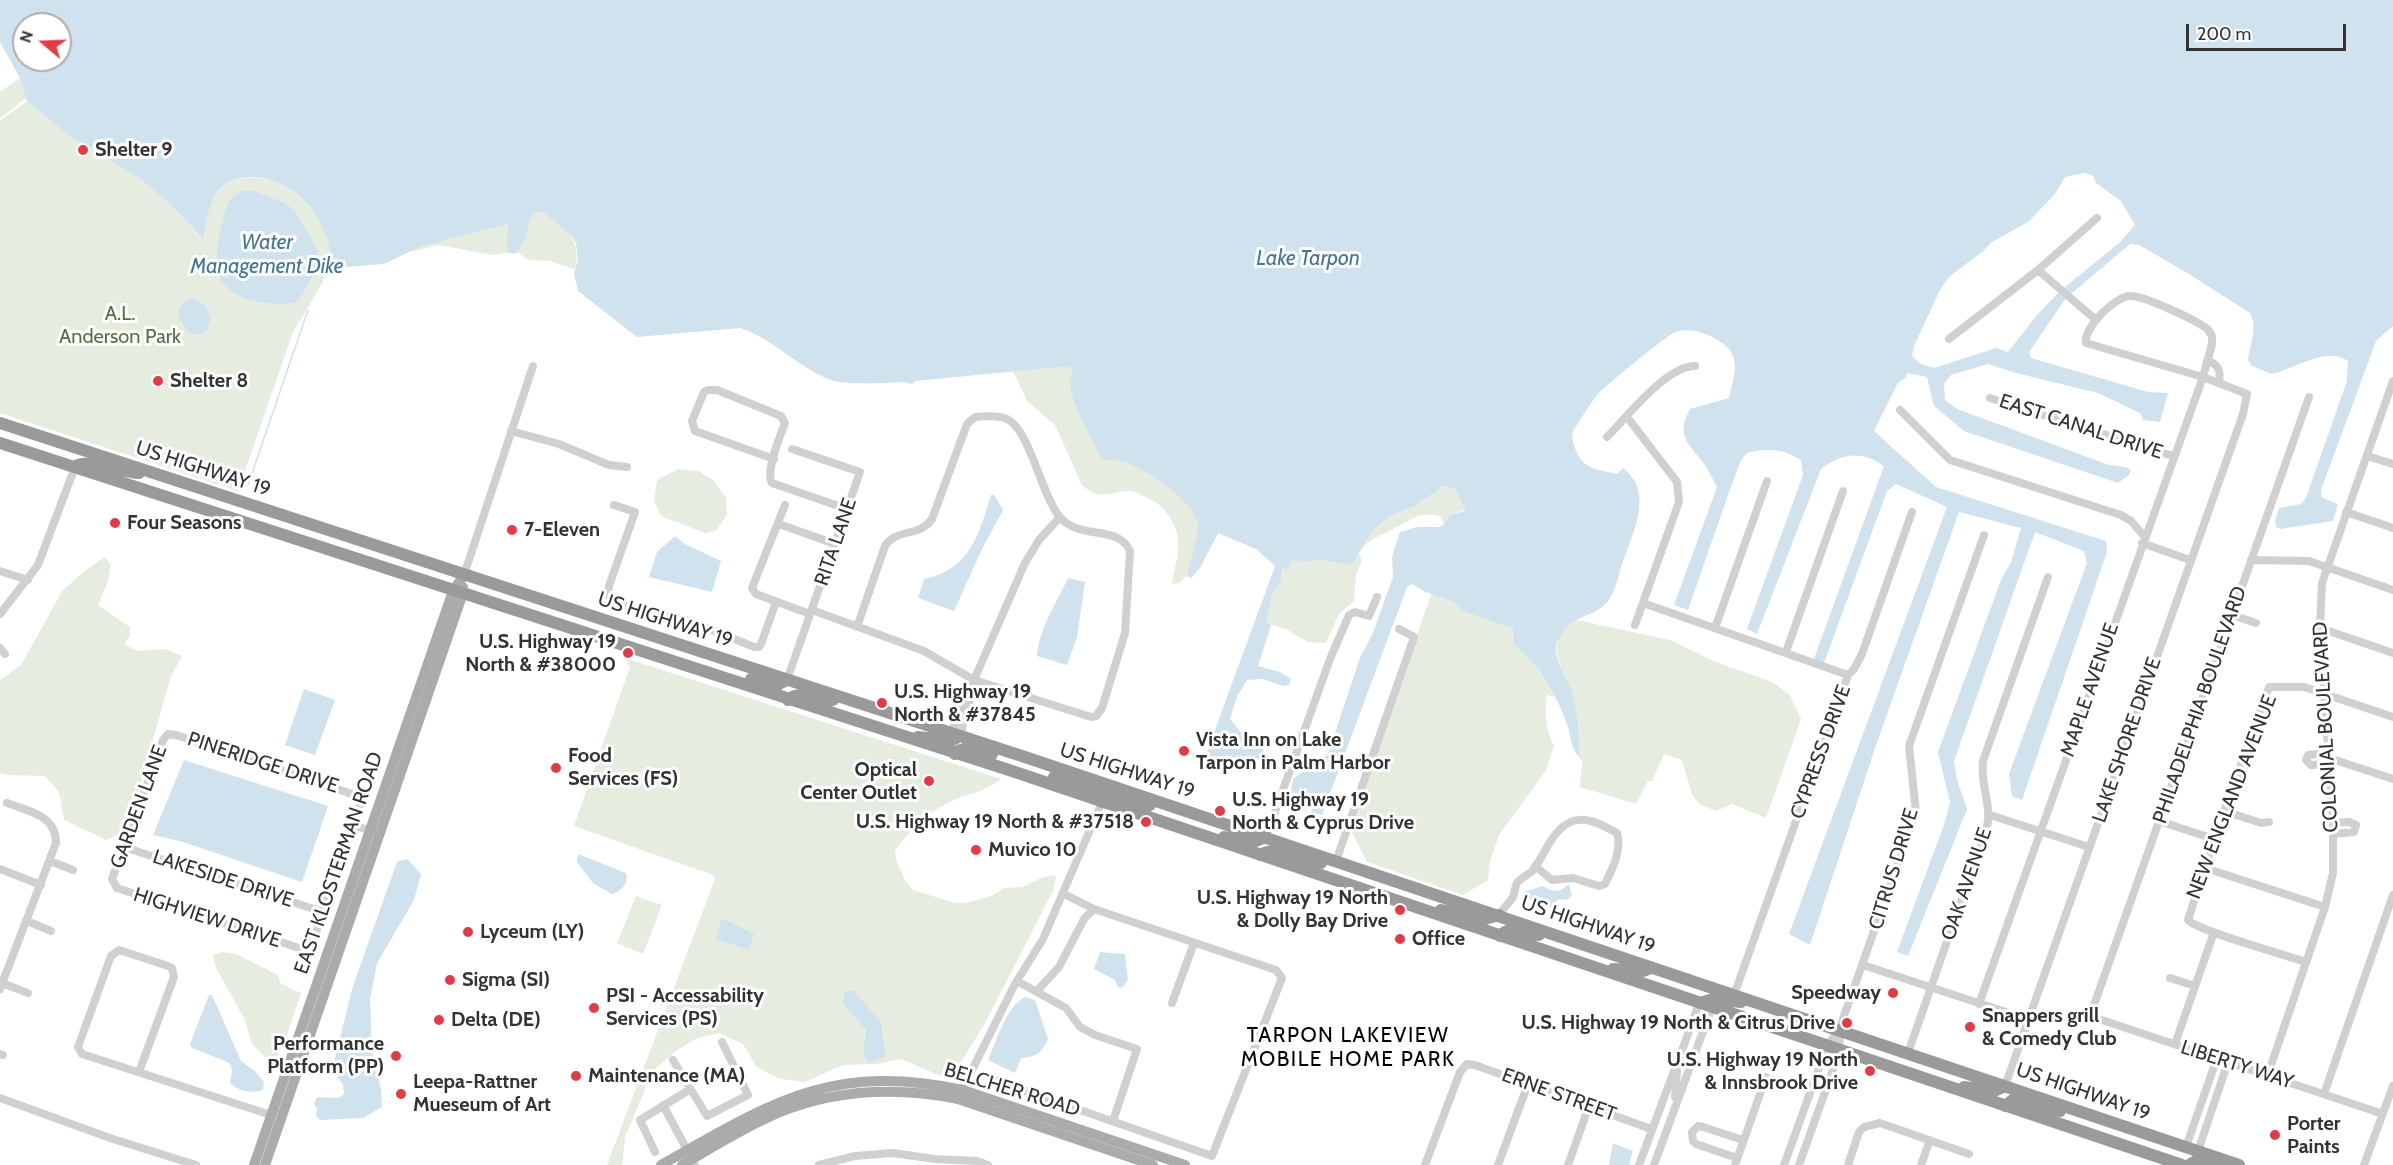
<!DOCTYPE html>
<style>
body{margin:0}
#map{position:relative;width:2393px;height:1165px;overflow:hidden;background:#fff;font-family:Cabin,sans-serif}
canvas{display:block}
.north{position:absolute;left:12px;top:12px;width:60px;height:60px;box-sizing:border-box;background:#fff;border:2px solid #adadad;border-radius:50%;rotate:289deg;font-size:16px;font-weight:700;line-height:24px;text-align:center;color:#333}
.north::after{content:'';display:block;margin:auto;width:21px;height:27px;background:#e63946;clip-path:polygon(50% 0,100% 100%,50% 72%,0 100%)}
.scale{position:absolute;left:2186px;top:24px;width:160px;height:27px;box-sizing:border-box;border:3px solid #333;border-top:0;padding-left:8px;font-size:18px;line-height:21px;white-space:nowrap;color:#333;-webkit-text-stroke:4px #fff;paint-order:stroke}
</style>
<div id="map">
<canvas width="2393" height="1165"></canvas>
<div class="north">N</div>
<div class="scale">200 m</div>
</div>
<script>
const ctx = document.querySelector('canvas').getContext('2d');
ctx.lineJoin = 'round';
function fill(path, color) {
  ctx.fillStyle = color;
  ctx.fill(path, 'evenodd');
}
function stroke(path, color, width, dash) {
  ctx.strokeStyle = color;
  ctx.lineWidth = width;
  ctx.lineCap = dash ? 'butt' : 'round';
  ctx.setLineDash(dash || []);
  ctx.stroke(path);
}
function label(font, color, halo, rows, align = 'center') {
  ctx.font = font + ' Cabin,sans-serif';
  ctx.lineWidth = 6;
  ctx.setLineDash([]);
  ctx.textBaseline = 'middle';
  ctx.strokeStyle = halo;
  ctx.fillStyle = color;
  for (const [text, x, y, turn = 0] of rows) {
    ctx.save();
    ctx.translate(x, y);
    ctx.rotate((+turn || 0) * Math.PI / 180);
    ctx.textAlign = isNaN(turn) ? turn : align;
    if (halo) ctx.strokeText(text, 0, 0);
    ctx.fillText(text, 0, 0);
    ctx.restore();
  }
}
fill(new Path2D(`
 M24 75 29 99H25L0 118V92Z
 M27 101 69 136 90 147 142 180 177 211 202 240C207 225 207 204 217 192 235 169 276 177 297 193 311 203 338 247 332 265 330 271 324 278 321 285 311 301 303 317 293 332L238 491 0 413V121Z
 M533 208 560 214C570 233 581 247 575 269L550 261 530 260 518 253 510 252 493 255 438 245 414 251 397 248Z
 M1040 364 1069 366 1079 378 1077 381 1069 379 1129 454 1208 510 1191 571 1179 583 1172 584C1173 573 1177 562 1178 551 1181 530 1167 506 1148 498 1143 496 1136 491 1130 491 1108 491 1102 502 1082 485L1055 425 1027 401 1012 369Z
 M678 469 699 471 713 480 726 498 727 515 716 531 705 533 661 516 654 501 657 480Z
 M1447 486 1456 490 1466 509 1451 515 1445 526 1440 516C1421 512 1415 517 1399 526 1384 534 1371 538 1358 551L1362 560 1356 575 1354 601 1339 614 1326 643 1308 642 1286 629 1265 623 1272 594 1281 582 1284 554C1328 537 1373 522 1416 505 1427 501 1436 488 1447 486Z
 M105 557 111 565 107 584 98 605 130 627V636L124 644 137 651 166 649 182 656 171 676 136 800 122 833 106 840 64 820 59 792 45 776 8 775 0 773V680L21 665 63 590 87 569Z
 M1434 586 1513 628 1515 644 1530 658 1556 697 1547 695C1544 712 1546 731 1554 746L1546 770 1499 835 1490 861 1488 880 1463 895 1367 862 1350 828Z
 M1576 620 1670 640 1716 662 1772 682 1790 695 1801 719 1766 818 1732 804 1716 811 1699 804 1692 794 1682 760 1664 754 1652 781H1648L1636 804 1580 787 1582 761 1579 757C1580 735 1578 712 1571 691 1563 667 1552 658 1559 631Z
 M628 659 1001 779C989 789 973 793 959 798 933 808 910 828 895 851L897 863 906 882 913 890 955 903H966L991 896 1004 888 1023 887 1041 878 1054 875 1056 877 1053 891 985 1023 950 1080 901 1059 877 1064 843 1065 805 1082 782 1079 769 1074 756 1066 743 1044 719 1033 697 1038 676 1051 648 1075 644 1092 625 1137 622 1165H607L715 879 713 875 574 826 630 667 627 663ZM843 1004C867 1010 879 1010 884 1037L863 1051 866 1030Z
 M636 896 662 905 643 954 617 943Z
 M222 952 236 954 278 975 281 984 301 993 285 1041 273 1065 252 1044 245 1020 216 968 213 955Z`), '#e6ecdf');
fill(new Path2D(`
 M0 0H2393V326L2376 341 2321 490V497L2338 504 2333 521 2280 529 2276 527 2275 521 2279 508 2301 504 2306 498 2347 381 2348 361C2326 346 2294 369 2272 374L2252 366 2248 360C2250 345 2258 327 2250 313L2189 274 2139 245 2130 244 2071 294 2064 288 2120 242 2135 225 2121 201 2096 183 2093 176 2084 173 2065 177 2055 194 2028 222 1992 242 1982 252 1950 276 1940 290 1914 346 1912 356 1921 364 1934 368 1996 348 2008 352 2037 315 2059 292 2066 298 2029 352 2031 358 2148 392 2168 393 2160 422 2143 420 2140 413 2098 393 2016 373 1988 364 1951 375 1944 384 1945 400 1957 409 2109 465 2125 467 2131 470 2129 475 2118 483 1964 431 1934 406 1927 377 1907 373 1906 377 1898 383 1874 431 1936 487 2106 541 2107 552 2022 800 2012 796 2009 774 2087 563 2084 551 2035 532 1954 761 1957 780 1967 809 1908 956 1897 952 1945 822 1950 802 1938 752 2001 580 2011 562 2021 528 1959 512 1876 745 1810 945 1789 934 1947 507 1896 484 1887 491 1824 663 1814 659 1884 466C1863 450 1841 453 1821 469L1757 634 1747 629 1803 475 1801 460C1783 449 1767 448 1747 453L1741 460 1729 492 1688 610 1674 605 1717 487C1713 479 1709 472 1705 465 1689 443 1675 437 1690 409L1729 398C1734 377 1743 354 1719 341 1707 333 1690 327 1675 332 1669 334 1606 385 1599 393 1589 404 1582 418 1573 431 1572 437 1572 440 1574 445 1581 469 1595 469 1617 474L1623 468C1656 493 1631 537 1621 567 1618 577 1616 589 1610 598 1601 613 1582 615 1569 625 1564 628 1562 635 1559 640H1557C1552 658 1566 674 1571 690 1578 712 1580 735 1579 757 1571 749 1571 737 1568 727 1558 696 1539 665 1514 644L1513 628 1463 611 1454 602 1426 592 1412 584 1407 587 1322 815 1312 812 1311 804 1290 795 1293 779 1305 770 1309 761 1321 759 1328 754 1360 658 1373 633 1393 577 1392 557 1400 532C1407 531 1411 528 1418 527 1433 525 1443 533 1450 515L1465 511C1465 506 1458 495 1456 490L1447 486 1442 487 1417 505 1389 516 1373 530 1354 561 1347 564 1317 559 1304 562 1293 559 1288 570 1282 568 1281 582 1272 594 1266 623 1271 625 1258 666 1280 672 1291 679 1289 685 1283 686 1263 679 1247 680 1237 696 1230 719 1243 735 1260 741 1264 749 1258 760 1238 756 1227 762 1225 767 1204 760 1275 566 1256 549 1218 533 1200 568 1191 578 1187 576C1191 560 1198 541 1198 525 1197 503 1141 464 1120 461 1115 460 1108 460 1102 458 1089 436 1071 403 1069 378H1071L1073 372 1069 366 915 381 912 384 904 382C888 383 848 385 834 381 802 371 771 337 740 328L637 337 578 291 574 274 578 259 576 243 572 236 545 213 537 211C524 220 531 240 515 254L508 253C504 243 510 234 507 224L419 247 384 264 346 267 333 264C331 242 320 217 305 201 286 179 239 166 218 191 208 203 206 225 203 240L177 211 142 180 90 147 69 136 27 101 21 80 0 42ZM24 24H60V60H24Z
 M251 190 285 203 295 211 315 245 318 254 314 274 302 295 295 303C269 306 228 302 218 273 213 257 223 216 229 200L242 191Z
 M193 298 205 305 211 318 206 332 197 335 188 332 178 316C178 306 183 300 193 298Z
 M991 495H994L1003 510 982 549 954 611 918 598 924 579C970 570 979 534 991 495Z
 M675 536 685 544 721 561 712 592 649 577 657 552Z
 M1068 578 1085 582 1077 637 1067 665 1037 656C1039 629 1057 602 1068 578Z
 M304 689 335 700 315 755 285 745Z
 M184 760 328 806 302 882 183 842 153 835Z
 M578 854 626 873C629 883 622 891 612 894L593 883 577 862Z
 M407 859 421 874 414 900 377 963 370 999 372 1051 381 1090 382 1107 363 1118 320 1120 316 1116 317 1109 314 1103 318 1097 339 1098 344 1094 343 1084 332 1071 352 989 397 862Z
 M1569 884 1572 895 1567 900 1558 899 1551 908 1535 903 1523 895 1524 892 1542 886 1553 891 1562 890Z
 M722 918 754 934 749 950 716 939Z
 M1100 952 1125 954 1128 980 1123 987 1119 988 1115 980 1094 969Z
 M853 990 881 1022 886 1056 868 1063 863 1051 866 1030 843 1004 845 991Z
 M209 995H212L241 1061 256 1072 264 1082 263 1090C251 1094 239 1091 230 1083L232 1071 230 1063 192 1048 190 1044Z
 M1025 997 1035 1000 1048 1039C1042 1053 1036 1057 1021 1058L1015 1073 988 1060C997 1040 1006 1007 1025 997Z
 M1613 1143 1633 1151 1629 1165H1609Z`), '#cfe2ee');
stroke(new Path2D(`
 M248 485 308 310`), '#cfe2ee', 1.5);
stroke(new Path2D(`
 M2038 270 2096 320
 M1949 339 2038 270 2097 218
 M2207 361C2219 364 2221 371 2219 382
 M2309 397 2093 1008 2096 1018 2383 1114
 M1990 398 2173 456
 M1900 410 1950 460 2121 515 2131 521 2144 536
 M1627 417 1677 482 1679 502 1635 625
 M511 431 559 444 609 465 627 467
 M1607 437C1627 417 1666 366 1695 366
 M2367 456 2393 464
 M774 459 695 431 692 421 704 392 708 390H717L781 416 785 423C780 437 765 471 772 483L847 509
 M614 505 635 512 609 586 608 595 611 600 643 611 690 621 754 647H759L761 644 776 602
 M785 505 752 588 756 594 810 614
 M2346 512 2393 528
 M779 524 835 544
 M2142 543 2190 560
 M2251 560 2309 561 2393 590
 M0 571 28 580
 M464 575 533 366
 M1643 603 1848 675
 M812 610 924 651 974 680 1091 717 1096 716 1102 708 1125 633 1130 551C1117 523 1080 542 1059 516 1041 494 1030 430 1007 419 998 415 985 416 975 417L967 424 932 519C920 537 897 528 885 546L857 627
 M0 614 38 565 75 467
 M2232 615 2256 623
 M1715 628 1767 481
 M2320 628 2393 653
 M0 648 5 654
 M1786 652 1843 491
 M787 680 860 472 792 449
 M168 734 176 735 361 797 362 800 312 944 307 948 302 949 117 888 112 879 163 740Z
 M951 734 964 700 974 680 1025 563 1039 540 1060 517
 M960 736 973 688
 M2328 753 2308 755 2306 760 2311 765 2329 764
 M2329 758 2393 779
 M2224 811 2261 823 2269 822
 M1990 815 2089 847
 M2159 821 2214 839
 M2333 823 2349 822 2356 825 2354 832 2333 834
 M353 825 374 832
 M1266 837 1330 659 1349 615 1355 612 1369 616 1377 597
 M124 847 323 912
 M50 861 73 870
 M1336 861 1414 637 1399 629
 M2205 868 2325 907
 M0 869 41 885
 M1499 915C1503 909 1509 903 1513 897 1515 892 1515 887 1517 883 1520 878 1527 876 1532 871 1545 856 1552 828 1573 821 1589 816 1603 826 1617 833 1622 851 1613 867 1605 884L1599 886 1573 878 1552 880 1535 866
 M27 921 51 931
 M2306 962C2286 955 2198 931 2188 920L2214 839 2269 687H2304L2393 717
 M1863 965 2027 1019
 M2170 978 2195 986
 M1017 981 1066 1008 1080 1027 1095 1035 1137 1049 1113 1121
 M2 983 28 993
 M0 989 56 843C56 815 28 811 7 803
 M1037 991 1059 967 1084 919 1094 909
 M1734 995 1848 675 1854 669 1862 654 1912 512
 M1172 1003 1194 943
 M1979 1004 2203 377 2212 344V336C2210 332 2208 328 2203 326 2191 318 2144 296 2131 296 2116 295 2083 328 2086 343L2203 377 2247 394 2243 414 2005 1086
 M2175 1044 2214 932
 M1908 1053 1987 827C1992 804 1980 786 1983 761L2048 577
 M0 1054 3 1055
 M1679 1059 1699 1003
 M673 1060 707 1116 748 1095 722 1042
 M139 1072 174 977 172 968 168 966 119 950 111 956 78 1047 82 1054 271 1115
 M2268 1074 2325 907 2333 873V823L2320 628 2322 583 2393 381
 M991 1079 1212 1156 1282 978 1276 970 1094 909 1064 894
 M960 1094 1015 984 1043 939 1102 802
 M2324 1094 2393 895
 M1675 1097 1677 1071
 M0 1098 110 1138 196 1165
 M663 1105 695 1165
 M2186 1147 2217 1058
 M2198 1151 2228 1062
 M655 1152 640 1120 689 1090
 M1737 1158 1696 1144 1693 1141 1692 1132 1698 1126 1703 1127 1743 1140
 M819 1165 855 1156 892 1153 935 1159 977 1161 988 1165
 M1425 1165 1460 1072 1467 1064 1475 1065 1651 1129
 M1498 1165 1528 1084
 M1568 1165 1589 1106
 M1639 1165 1680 1055
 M1654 1165 1712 1007
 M1735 1165 1766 1077
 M1784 1165 1827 1046 1839 1030 1916 812 1909 746 1984 535
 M1799 1165 1840 1050 1839 1030
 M1848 1165 1859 1132 1864 1127 1880 1123 1969 1154
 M1921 1165 1930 1140
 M2364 1165 2393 1086`), '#d0d0d0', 8);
stroke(new Path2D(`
 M254 1165 453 591 464 575
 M265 1165 462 596 463 587
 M661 1165C771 1103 831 1062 963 1090L1185 1165
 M682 1165C713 1147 745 1127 778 1113 836 1089 897 1087 958 1099L1153 1165`), '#ababab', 10);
stroke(new Path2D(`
 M0 423 1031 759 2239 1165
 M0 443 1012 771 2182 1165
 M78 465C89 460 123 472 139 473
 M751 679 777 685 787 680
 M788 700C798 689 819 699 833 700
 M918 737 951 741 960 736
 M955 754C964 744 980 751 992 754
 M1054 777 1110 792
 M1102 802 1121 799 1150 805
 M1224 837 1251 843 1266 837
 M1260 855C1278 845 1303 860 1321 863
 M1441 910 1481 920 1499 915
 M1500 936C1509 924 1526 934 1539 935
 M1613 969C1626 969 1640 976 1651 967
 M1700 1003 1713 999 1741 1002
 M1964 1087 1994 1091 2005 1086
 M2005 1106 2014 1099 2060 1111
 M2189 1165 2196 1161 2215 1165`), '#9a9a9a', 12);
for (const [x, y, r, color] of [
 [83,150,6,"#e63946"],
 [158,381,6,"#e63946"],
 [115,523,6,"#e63946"],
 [512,530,6,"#e63946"],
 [628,653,6,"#e63946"],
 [882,703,6,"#e63946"],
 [1184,751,6,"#e63946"],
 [556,768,6,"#e63946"],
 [929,781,6,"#e63946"],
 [1220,811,6,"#e63946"],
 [1146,822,6,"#e63946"],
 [976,850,6,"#e63946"],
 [1400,910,6,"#e63946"],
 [468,932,6,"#e63946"],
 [1400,939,6,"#e63946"],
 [450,980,6,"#e63946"],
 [1893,993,6,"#e63946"],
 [594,1008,6,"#e63946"],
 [439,1020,6,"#e63946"],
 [1847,1023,6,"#e63946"],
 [1970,1027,6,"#e63946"],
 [396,1056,6,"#e63946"],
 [1870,1071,6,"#e63946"],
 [576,1076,6,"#e63946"],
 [401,1094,6,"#e63946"],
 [2275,1135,6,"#e63946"]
]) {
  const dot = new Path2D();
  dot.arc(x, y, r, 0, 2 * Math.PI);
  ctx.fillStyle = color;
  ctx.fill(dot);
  stroke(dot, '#fff', 2);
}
label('bold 20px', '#333', '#fff', [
 ["Shelter 9",95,150],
 ["Shelter 8",170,381],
 ["Four Seasons",127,523],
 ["7-Eleven",524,530],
 ["U.S. Highway 19",616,642,"right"],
 ["North & #38000",616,665,"right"],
 ["U.S. Highway 19",894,692],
 ["North & #37845",894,715],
 ["Vista Inn on Lake",1196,740],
 ["Tarpon in Palm Harbor",1196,763],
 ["Food",568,756],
 ["Services (FS)",568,779],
 ["Optical",917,770,"right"],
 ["Center Outlet",917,793,"right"],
 ["U.S. Highway 19",1232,800],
 ["North & Cyprus Drive",1232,823],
 ["U.S. Highway 19 North & #37518",1134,822,"right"],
 ["Muvico 10",988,850],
 ["U.S. Highway 19 North",1388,898,"right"],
 ["& Dolly Bay Drive",1388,921,"right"],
 ["Lyceum (LY)",480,932],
 ["Office",1412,939],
 ["Sigma (SI)",462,980],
 ["Speedway",1881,993,"right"],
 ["PSI - Accessability",606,996],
 ["Services (PS)",606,1019],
 ["Snappers grill",1982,1016],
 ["& Comedy Club",1982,1039],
 ["Delta (DE)",451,1020],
 ["U.S. Highway 19 North & Citrus Drive",1835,1023,"right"],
 ["Performance",384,1044,"right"],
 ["Platform (PP)",384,1067,"right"],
 ["U.S. Highway 19 North",1858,1060,"right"],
 ["& Innsbrook Drive",1858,1083,"right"],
 ["Maintenance (MA)",588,1076],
 ["Leepa-Rattner",413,1082],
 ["Mueseum of Art",413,1105],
 ["Porter",2287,1124],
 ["Paints",2287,1147]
], 'left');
label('20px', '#56703f', '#fff', [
 ["A.L.",120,314],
 ["Anderson Park",120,337]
]);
label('20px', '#333', '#fff', [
 ["EAST CANAL DRIVE",2081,427,18],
 ["US HIGHWAY 19",203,469,18],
 ["RITA LANE",836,542,-71],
 ["US HIGHWAY 19",665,620,18],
 ["MAPLE AVENUE",2090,690,-71],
 ["PHILADELPHIA BOULEVARD",2200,705,-71],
 ["COLONIAL BOULEVARD",2326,727,-93],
 ["LAKE SHORE DRIVE",2127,740,-71],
 ["CYPRESS DRIVE",1821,752,-70],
 ["PINERIDGE DRIVE",263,763,18],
 ["US HIGHWAY 19",1127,771,18],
 ["NEW ENGLAND AVENUE",2232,797,-69],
 ["GARDEN LANE",139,807,-70],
 ["EAST KLOSTERMAN ROAD",339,863,-71],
 ["CITRUS DRIVE",1894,869,-73],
 ["LAKESIDE DRIVE",223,879,18],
 ["OAK AVENUE",1967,884,-71],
 ["HIGHVIEW DRIVE",207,918,18],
 ["US HIGHWAY 19",1588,925,19],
 ["LIBERTY WAY",2237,1065,18],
 ["BELCHER ROAD",1012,1090,17],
 ["US HIGHWAY 19",2083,1092,19],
 ["ERNE STREET",1559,1095,20]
]);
label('italic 21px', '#3f7597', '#fff', [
 ["Water",267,243],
 ["Management Dike",267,267],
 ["Lake Tarpon",1308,259]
]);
ctx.letterSpacing = '1.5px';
label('21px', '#000', '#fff', [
 ["TARPON LAKEVIEW",1348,1036],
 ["MOBILE HOME PARK",1348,1060]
]);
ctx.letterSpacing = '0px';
</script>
